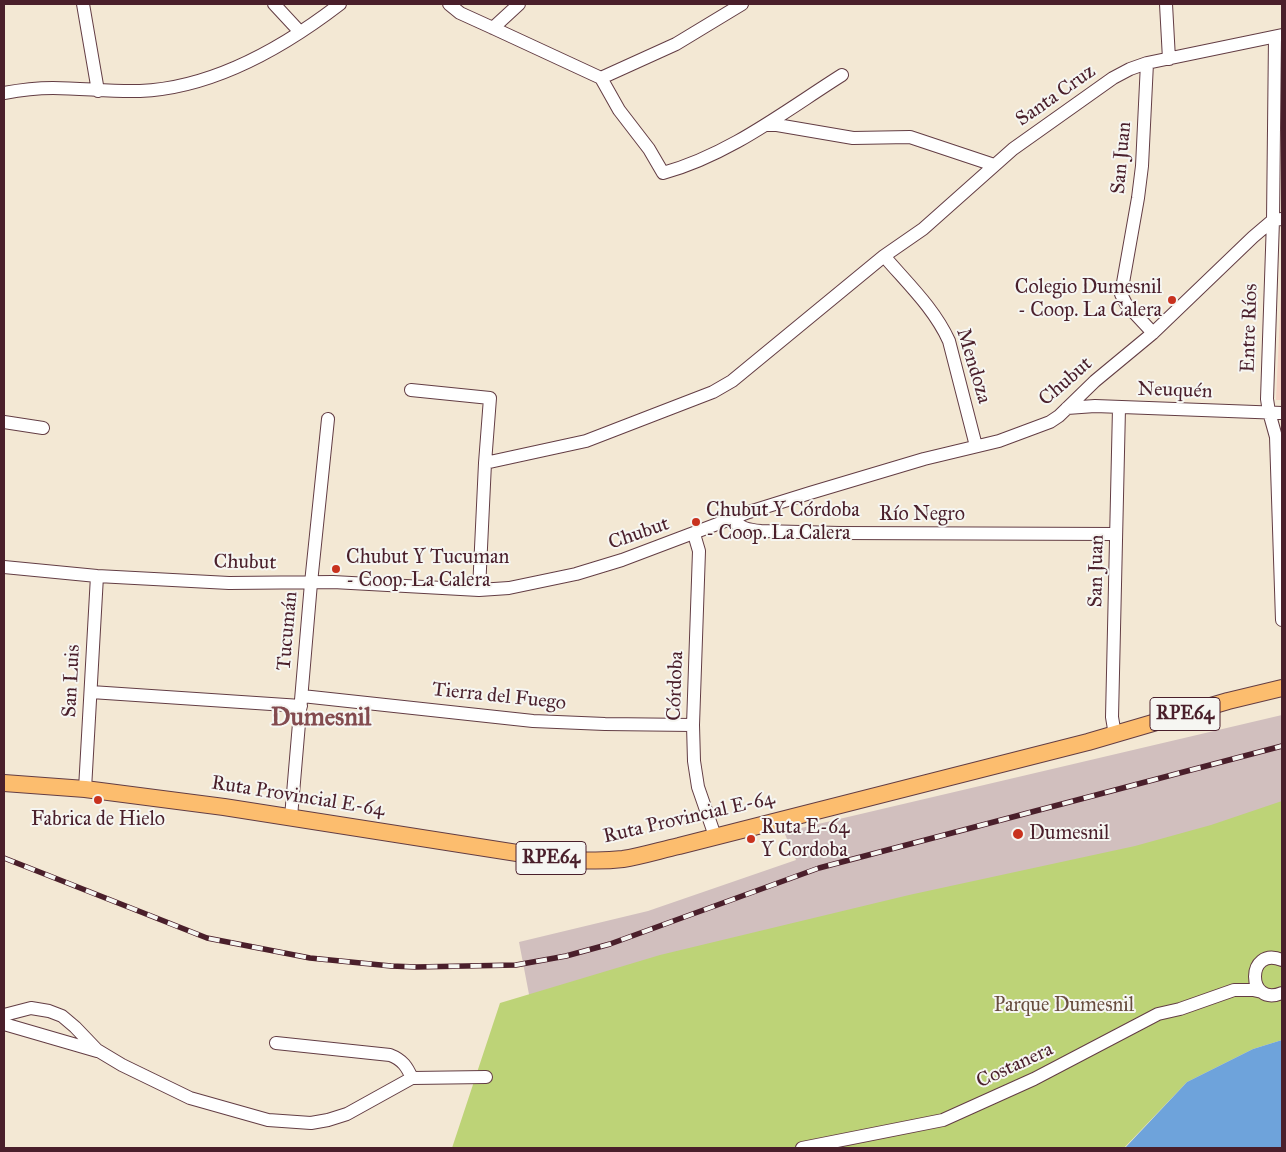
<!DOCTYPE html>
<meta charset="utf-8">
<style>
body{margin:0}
#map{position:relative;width:1286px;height:1152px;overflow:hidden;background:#f3e8d4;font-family:"IM FELL Great Primer",serif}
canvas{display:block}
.frame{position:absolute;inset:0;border:5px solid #4a1f2b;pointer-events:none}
</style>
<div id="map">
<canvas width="1286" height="1152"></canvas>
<div class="frame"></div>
</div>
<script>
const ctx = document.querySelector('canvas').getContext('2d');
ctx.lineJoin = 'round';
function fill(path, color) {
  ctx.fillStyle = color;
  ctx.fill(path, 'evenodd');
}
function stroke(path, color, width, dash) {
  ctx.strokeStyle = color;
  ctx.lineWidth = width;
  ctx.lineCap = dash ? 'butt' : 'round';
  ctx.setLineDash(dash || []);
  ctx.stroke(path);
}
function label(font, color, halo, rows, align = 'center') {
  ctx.font = font + ' "IM FELL Great Primer",serif';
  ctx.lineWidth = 4;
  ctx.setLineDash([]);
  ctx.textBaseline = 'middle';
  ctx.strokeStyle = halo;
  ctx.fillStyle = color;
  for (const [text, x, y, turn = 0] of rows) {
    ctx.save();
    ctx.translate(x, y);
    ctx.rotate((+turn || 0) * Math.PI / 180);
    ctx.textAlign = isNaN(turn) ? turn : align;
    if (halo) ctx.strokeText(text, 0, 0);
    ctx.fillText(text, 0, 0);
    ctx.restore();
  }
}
fill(new Path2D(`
 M1282 272V400H1276Z`), '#f6d2c4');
fill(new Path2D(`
 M1282 715V954L558 1146 519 942 648 911 796 860 784 832Z`), '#d1bfbe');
fill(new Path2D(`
 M1282 801V1040L1253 1049 1187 1082 1124 1148H452L500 1003 660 955 909 895 1135 846 1211 825Z`), '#bdd377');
fill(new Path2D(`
 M1282 1040V1148H1125L1187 1082 1253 1049Z`), '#6ea3db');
const minor = new Path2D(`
 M83 4 98 91
 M274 4 300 32
 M449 4 460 13 493 28 601 78 619 110 649 149 663 173C729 155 785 111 842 75
 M1166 4 1169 59
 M493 28 519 4
 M1275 37 1273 220 1267 399 1269 412 1276 437 1282 620
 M1147 63 1142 166 1138 198 1121 294 1126 304 1153 333
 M601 78 676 44 742 4
 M4 93C20 90 36 88 53 88 82 88 111 92 140 91 213 88 284 47 340 4
 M765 125H777L853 138 910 137 994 165
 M884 256C907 283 934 308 949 341L976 446
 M411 390 490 398 485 463
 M1067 408 1095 406 1282 413
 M4 422 43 428
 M731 519C740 528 748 530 761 531L840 533 1116 534
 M694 534 699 551 693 725 694 761 698 787 715 836
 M4 567 97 576 229 583 333 582 479 590 509 588 576 574 622 560 749 512 810 493 924 459 999 441 1050 422 1059 416 1095 381 1153 333 1253 237 1273 220 1282 219
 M479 590 485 463 586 441 713 392 732 381 884 256 923 229 1013 149 1113 78 1130 69 1147 63 1282 35
 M91 692 301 706
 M302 696 533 721 605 724 693 725
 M1115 735 1112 717 1119 408
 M85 789 97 576
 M291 817 311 583 328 419
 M1282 960C1246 945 1246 1008 1282 993
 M4 1015 31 1008 49 1011 62 1016 75 1027 97 1050 122 1065 190 1098 268 1120 311 1123 328 1120 347 1114 412 1078 486 1077
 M4 1024 97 1051
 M276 1043 390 1055C403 1060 407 1067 412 1078
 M802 1148 943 1120 1034 1079 1158 1014 1180 1009 1234 990H1253L1262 992`);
const major = new Path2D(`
 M4 783 85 789 224 807 549 858C574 860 598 862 623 859 642 856 661 850 679 846L1088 742 1228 701 1282 688`);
stroke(minor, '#633d44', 14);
stroke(major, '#633d44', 18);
stroke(minor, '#fff', 12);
stroke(major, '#fcbd6e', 16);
const rail = new Path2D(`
 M4 858 207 938 310 958 391 966 416 967 516 965 566 956 610 944 819 868 1282 746`);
stroke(rail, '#4a1f2b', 5.5);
stroke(rail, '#f6f6f2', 4, [11]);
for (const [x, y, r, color] of [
 [1172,300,5,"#c8321e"],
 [696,522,5,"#c8321e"],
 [336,569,5,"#c8321e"],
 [98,800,5,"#c8321e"],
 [1018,834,6,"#c8321e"],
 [751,839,5,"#c8321e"]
]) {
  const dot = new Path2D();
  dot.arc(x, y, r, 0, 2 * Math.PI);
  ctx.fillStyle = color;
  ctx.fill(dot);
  stroke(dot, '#f6f6f2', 2);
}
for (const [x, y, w] of [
 [1185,714,70],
 [551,858,70]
]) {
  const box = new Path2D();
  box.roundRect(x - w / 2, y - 16.5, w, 33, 4);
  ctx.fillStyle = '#f6f6f2';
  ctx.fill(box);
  stroke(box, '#4a1f2b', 1);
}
label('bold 19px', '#4a1f2b', null, [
 ["RPE64",1185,714],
 ["RPE64",551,858]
]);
label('20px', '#4a1f2b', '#f6f6f2', [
 ["Santa Cruz",1056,96,-35],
 ["San Juan",1122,158,-85],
 ["Entre Ríos",1250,328,-88],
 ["Mendoza",973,366,73],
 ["Chubut",1066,382,-41],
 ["Neuquén",1175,391,2],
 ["Río Negro",922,515],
 ["Chubut",639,534,-19],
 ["Chubut",245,563,1],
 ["San Juan",1097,571,-89],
 ["Tucumán",288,631,-85],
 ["San Luis",72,681,-87],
 ["Córdoba",676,686,-88],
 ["Tierra del Fuego",499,697,6],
 ["Ruta Provincial E-64",298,797,9],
 ["Ruta Provincial E-64",689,818,-13],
 ["Costanera",1015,1066,-25]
]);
label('20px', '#4a1f2b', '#f6f6f2', [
 ["Colegio Dumesnil",1162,288,"right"],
 ["- Coop. La Calera",1162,311,"right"],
 ["Chubut Y Córdoba",706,511],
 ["- Coop. La Calera",706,534],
 ["Chubut Y Tucuman",346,558],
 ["- Coop. La Calera",346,581],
 ["Fabrica de Hielo",98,820,"center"],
 ["Ruta E-64",761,828],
 ["Y Cordoba",761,851],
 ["Dumesnil",1029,834]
], 'left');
label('20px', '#674c3e', '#f6f6f2', [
 ["Parque Dumesnil",1064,1006]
]);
label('bold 25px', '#834b4f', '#f6f6f2', [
 ["Dumesnil",321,719]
]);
</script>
